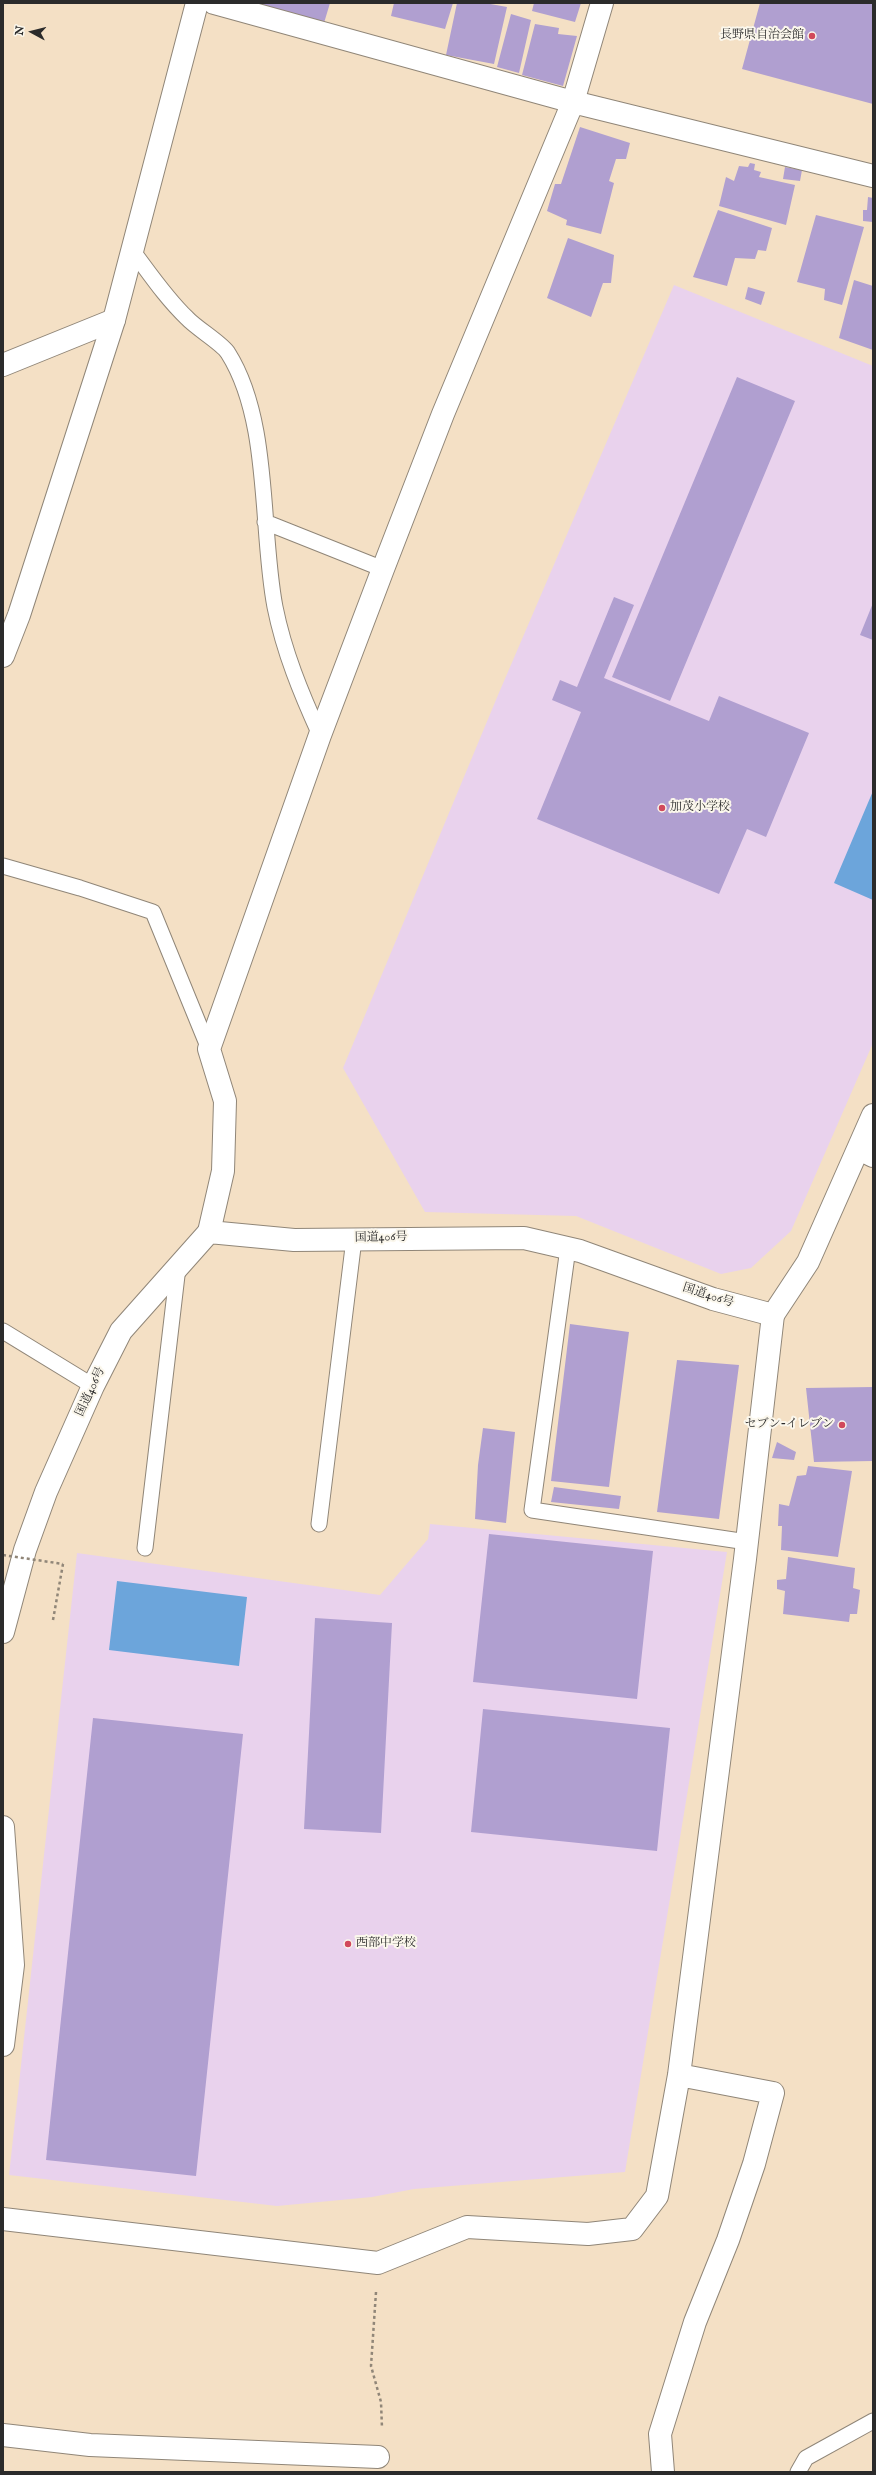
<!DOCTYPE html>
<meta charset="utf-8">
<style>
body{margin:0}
#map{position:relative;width:876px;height:2475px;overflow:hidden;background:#f4e0c5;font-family:"IM FELL English",serif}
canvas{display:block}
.frame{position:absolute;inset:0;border:4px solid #2b2b2b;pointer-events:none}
.north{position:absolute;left:12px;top:12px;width:40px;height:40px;-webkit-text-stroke:3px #fbf7ec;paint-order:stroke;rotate:277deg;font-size:11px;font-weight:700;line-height:16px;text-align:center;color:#2b2b2b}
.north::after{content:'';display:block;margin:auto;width:14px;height:18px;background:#2b2b2b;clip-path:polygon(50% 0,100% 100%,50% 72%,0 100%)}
</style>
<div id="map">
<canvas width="876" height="2475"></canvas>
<div class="frame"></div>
<div class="north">N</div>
</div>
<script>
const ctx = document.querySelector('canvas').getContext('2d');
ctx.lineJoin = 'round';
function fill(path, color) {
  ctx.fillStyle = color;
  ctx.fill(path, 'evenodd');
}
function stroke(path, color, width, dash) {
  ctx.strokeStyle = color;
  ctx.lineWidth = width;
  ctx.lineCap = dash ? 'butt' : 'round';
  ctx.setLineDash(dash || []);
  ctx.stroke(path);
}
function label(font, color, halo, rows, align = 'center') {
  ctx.font = font + ' "IM FELL English","Noto Serif JP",serif';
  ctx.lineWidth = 4;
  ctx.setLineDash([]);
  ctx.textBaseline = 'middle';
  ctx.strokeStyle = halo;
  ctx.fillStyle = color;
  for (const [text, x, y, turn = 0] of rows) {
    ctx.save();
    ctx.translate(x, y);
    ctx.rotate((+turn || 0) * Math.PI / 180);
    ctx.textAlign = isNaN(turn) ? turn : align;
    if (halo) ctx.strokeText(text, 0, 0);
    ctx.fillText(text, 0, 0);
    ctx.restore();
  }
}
fill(new Path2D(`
 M674 285 873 366V1043L791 1231 751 1268 721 1274 576 1216 425 1212 343 1068 498 695Z
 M430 1524 727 1552 625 2172 414 2189 372 2197 277 2206 9 2175 77 1553 380 1595 428 1539Z`), '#e9d2ed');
fill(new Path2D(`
 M873 791V900L834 883Z
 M117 1581 247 1597 239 1666 109 1650Z`), '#6ca5db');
fill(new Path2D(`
 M244 3H330L324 23Z
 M394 3H453L445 29 391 16Z
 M457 3H485L507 7 494 64 446 55Z
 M534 3H581L575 22 532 11Z
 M760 3H873V104L742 69Z
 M511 14 531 20 519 73 497 67Z
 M535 24 559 28 558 34 577 36 563 86 522 75Z
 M580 127 630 143 626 159H616L609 181 614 183 601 234 566 225 567 220 547 211 555 184H561Z
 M750 163 755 164 754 170 761 172 759 177 795 185 786 225 719 206 726 177 734 181 739 166 748 167Z
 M785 167 802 170 800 181 783 179Z
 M868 197 873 198V222L863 221V210H867Z
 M718 210 772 228 766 251 758 250 755 259 735 258 727 286 693 277Z
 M816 215 864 227 842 305 824 300 825 289 797 282Z
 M568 238 614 255 611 283H603L591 317 547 298Z
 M854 280 873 286V350L839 338Z
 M748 287 765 292 761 305 745 299Z
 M737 377 795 401 670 701 612 677Z
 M614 597 634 605 604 678 709 721 719 696 809 733 766 837 747 829 719 894 537 819 581 712 552 700 560 680 577 687Z
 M873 603V640L860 635Z
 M570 1324 629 1332 609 1487 551 1481Z
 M677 1360 739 1365 719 1519 657 1512Z
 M873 1387V1461L814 1462 806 1388Z
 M483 1428 515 1432 506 1523 475 1519 478 1465Z
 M777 1442 796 1452 794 1460 772 1458Z
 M808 1466 852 1471 838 1557 781 1550 782 1526H778L779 1504 789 1506 797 1476 806 1475Z
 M554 1487 621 1496 619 1509 551 1502Z
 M489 1534 653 1551 637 1699 473 1682Z
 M788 1557 855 1568 853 1588 860 1590 857 1614H850L849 1622 783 1614 785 1591 777 1589V1580L786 1579Z
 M315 1618 392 1623 381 1833 304 1829Z
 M483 1709 670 1728 657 1851 471 1832Z
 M93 1718 243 1734 196 2176 46 2160Z`), '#b09fd0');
const service = new Path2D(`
 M132 250C150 274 166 298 187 318 196 328 223 344 228 353 271 421 260 529 275 607 284 652 301 693 320 735
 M265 522 383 569
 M3 866 80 888 153 912 209 1049
 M568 1248 532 1510 747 1542
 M3 1331 93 1386
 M319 1524 354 1239
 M145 1548 178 1267
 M798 2472 806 2458 873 2421`);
const minor = new Path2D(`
 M214 3 573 102 873 176
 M3 365 114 320
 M859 1149 873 1156
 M209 1232 223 1171 225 1101 209 1049 320 735 383 569 443 414 573 102 602 3
 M3 1827 13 1965 3 2045
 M3 2219 378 2263 467 2227 588 2234 632 2229 657 2196 679 2075 745 1559 773 1315
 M3 2435 90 2445 378 2457
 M663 2472 660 2434 695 2322 728 2240 754 2164 773 2093 679 2075`);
const tertiary = new Path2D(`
 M3 656 19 615 114 320 197 3`);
const trunk = new Path2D(`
 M3 1632 25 1550 46 1492 93 1386 121 1331 209 1232 294 1240 524 1238 580 1251 713 1299 773 1315 808 1262 873 1115`);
stroke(service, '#908678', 17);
stroke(minor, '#908678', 24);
stroke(tertiary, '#908678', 24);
stroke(trunk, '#908678', 24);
stroke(new Path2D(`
 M53 1620 63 1564
 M376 2292 371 2366 381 2402 382 2428`), '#908678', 2.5, [3, 3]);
stroke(service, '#fff', 15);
stroke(minor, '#fff', 22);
stroke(tertiary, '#fff', 22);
stroke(trunk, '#fff', 22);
stroke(new Path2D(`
 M3 1555 63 1564`), '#908678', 2.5, [3, 3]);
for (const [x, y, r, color] of [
 [812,36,4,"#d1495b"],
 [662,808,4,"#d1495b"],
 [842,1425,4,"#d1495b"],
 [348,1944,4,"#d1495b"]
]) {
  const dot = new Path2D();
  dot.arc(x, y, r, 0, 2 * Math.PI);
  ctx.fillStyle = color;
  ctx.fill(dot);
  stroke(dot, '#fbf7ec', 1.5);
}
label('12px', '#2b2b2b', '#fbf7ec', [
 ["長野県自治会館",804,36],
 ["加茂小学校",670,808,"left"],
 ["セブン-イレブン",834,1425],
 ["西部中学校",356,1944,"left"]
], 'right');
label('12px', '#2b2b2b', '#fbf7ec', [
 ["国道406号",381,1238,-1],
 ["国道406号",708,1296,18],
 ["国道406号",91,1392,-65]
]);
</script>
